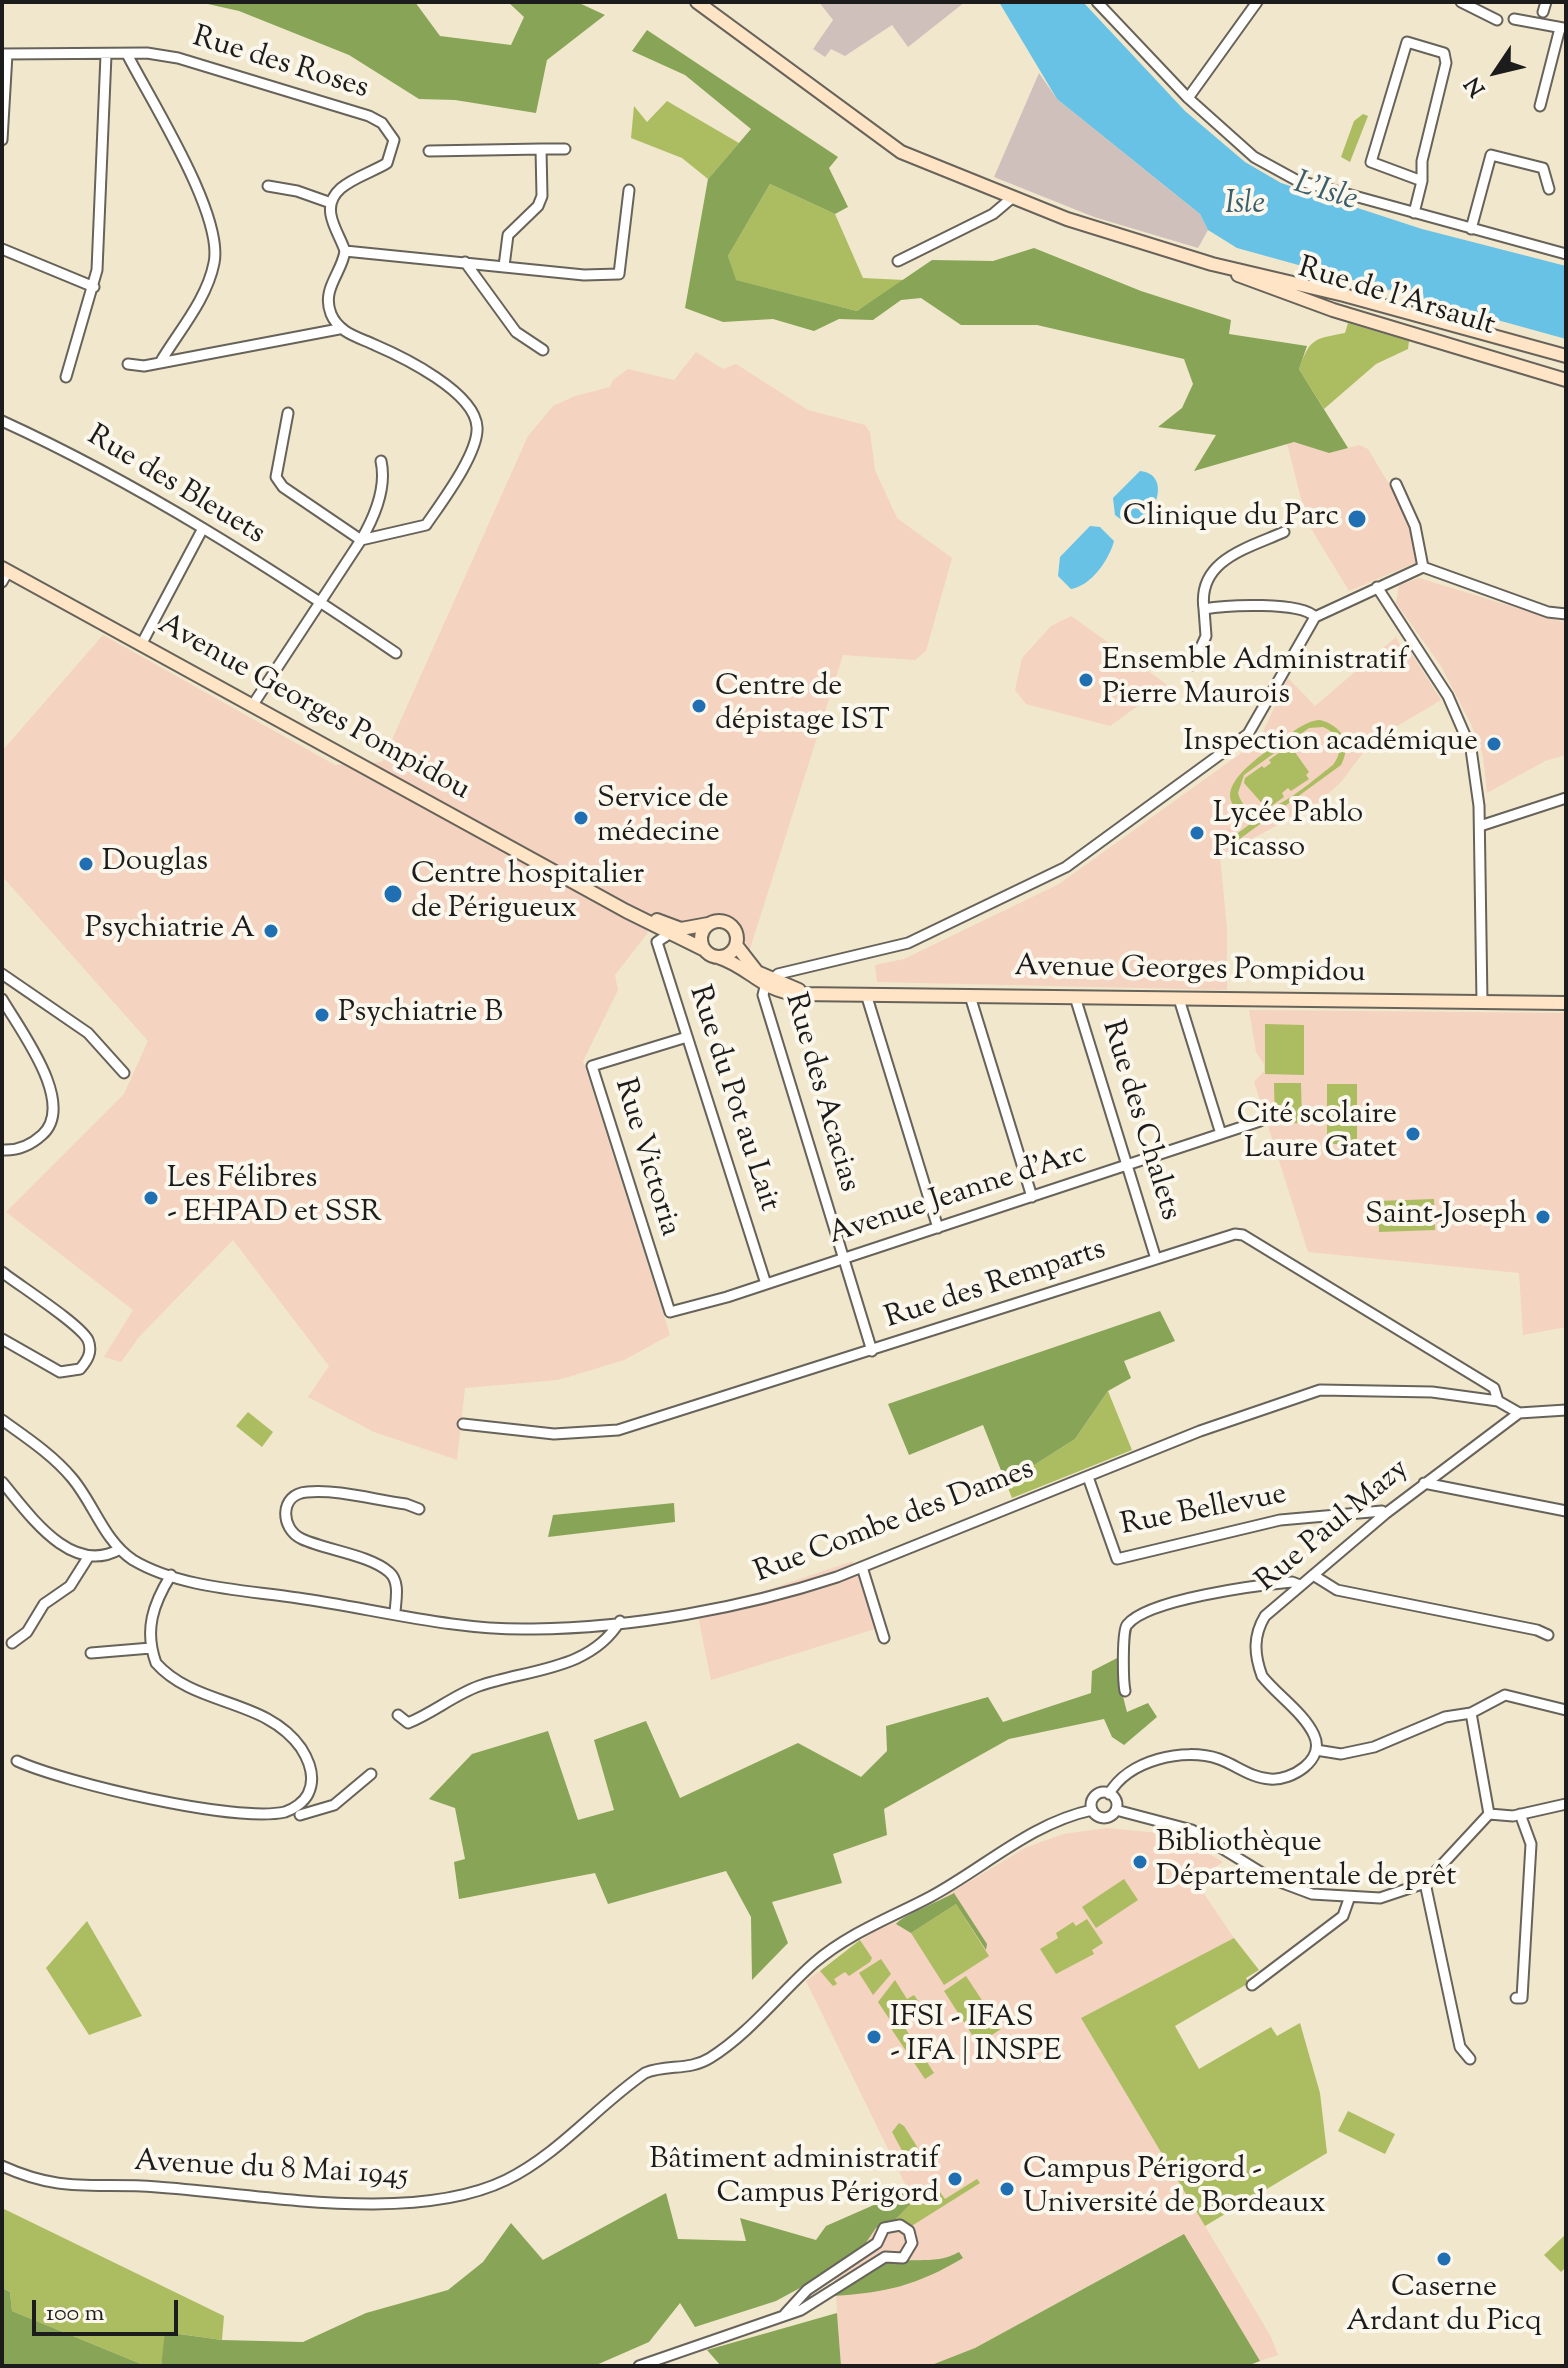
<!DOCTYPE html>
<meta charset="utf-8">
<style>
body{margin:0}
#map{position:relative;width:1568px;height:2368px;overflow:hidden;background:#f1e7cc;font-family:"Sorts Mill Goudy",serif}
canvas{display:block}
.frame{position:absolute;inset:0;border:4px solid #1c1c1c;pointer-events:none}
.north{position:absolute;left:1456px;top:32px;width:80px;height:80px;-webkit-text-stroke:6px #fbf7ec;paint-order:stroke;rotate:235deg;font-size:22px;font-weight:700;line-height:32px;text-align:center;color:#1c1c1c}
.north::after{content:'';display:block;margin:auto;width:28px;height:36px;background:#1c1c1c;clip-path:polygon(50% 0,100% 100%,50% 72%,0 100%)}
.scale{position:absolute;left:32px;top:2300px;width:146px;height:36px;box-sizing:border-box;border:4px solid #1c1c1c;border-top:0;padding-left:10px;font-size:24px;line-height:28px;white-space:nowrap;color:#1c1c1c;-webkit-text-stroke:6px #fbf7ec;paint-order:stroke}
</style>
<div id="map">
<canvas width="1568" height="2368"></canvas>
<div class="frame"></div>
<div class="north">N</div>
<div class="scale">100 m</div>
</div>
<script>
const ctx = document.querySelector('canvas').getContext('2d');
ctx.lineJoin = 'round';
function fill(path, color) {
  ctx.fillStyle = color;
  ctx.fill(path, 'evenodd');
}
function stroke(path, color, width, dash) {
  ctx.strokeStyle = color;
  ctx.lineWidth = width;
  ctx.lineCap = dash ? 'butt' : 'round';
  ctx.setLineDash(dash || []);
  ctx.stroke(path);
}
function label(font, color, halo, rows, align = 'center') {
  ctx.font = font + ' "Sorts Mill Goudy",serif';
  ctx.lineWidth = 8;
  ctx.setLineDash([]);
  ctx.textBaseline = 'middle';
  ctx.strokeStyle = halo;
  ctx.fillStyle = color;
  for (const [text, x, y, turn = 0] of rows) {
    ctx.save();
    ctx.translate(x, y);
    ctx.rotate((+turn || 0) * Math.PI / 180);
    ctx.textAlign = isNaN(turn) ? turn : align;
    if (halo) ctx.strokeText(text, 0, 0);
    ctx.fillText(text, 0, 0);
    ctx.restore();
  }
}
fill(new Path2D(`
 M696 352 723 369 736 364 808 410 865 425 870 432 875 470 897 518 952 558 926 651 915 660 843 655 749 952 738 921 717 913 684 924 651 915 647 934 615 975 618 990 583 1061 670 1335 624 1360 558 1380 465 1388 457 1460 374 1432 308 1397 329 1366 233 1240 139 1337 121 1362 104 1357 133 1310 6 1212 124 1094 148 1041 2 876V751L103 635 335 765 382 762 528 436 553 406 575 396 610 387 613 380 628 369 674 380Z
 M1294 442 1329 453 1359 445 1368 449 1405 511 1419 547 1415 563 1349 591 1307 522 1287 443Z
 M1419 578 1566 623V755L1545 761 1487 793 1483 756 1472 726 1441 666 1396 603 1399 585Z
 M1071 616 1146 669 1167 685 1110 726 1026 704 1015 690 1022 658 1051 626Z
 M1396 637 1400 645H1406L1441 700 1372 741 1341 782 1317 804 1220 856 1227 928V990L877 982 875 965 904 959 1059 884 1251 746 1262 734 1288 678 1315 706Z
 M1249 1010 1566 1013V1327L1523 1335 1519 1273 1308 1252 1254 1082 1264 1071V1064L1256 1052Z
 M853 1561 875 1629 711 1680 696 1606 735 1601Z
 M1107 1828 1159 1833 1197 1847 1223 1862 1200 1877 1198 1885 1234 1938 1081 2018 1270 2335 1278 2355 1260 2361 1183 2234 975 2348 929 2366H841L833 2253 826 2226 908 2190 806 1981 873 1932 914 1915 1025 1848 1063 1834Z`), '#f4d3c0');
fill(new Path2D(`
 M819 2H965L908 47 892 25 845 56 831 49 825 57 813 49 833 20Z
 M1039 73 1057 99 1200 214 1208 230 1198 248 1094 217 994 177Z`), '#d0c0bc');
fill(new Path2D(`
 M667 101 739 143 708 179 682 158 631 138 634 106 647 122Z
 M1363 114 1368 116 1350 162 1341 157 1354 121Z
 M770 184 835 214 863 278 905 280 857 311 735 280 728 256Z
 M1348 323 1409 341 1408 349 1376 364 1324 409 1299 369C1310 338 1314 339 1345 333Z
 M1320 720C1343 726 1352 745 1341 765L1230 846 1227 841 1257 819C1201 801 1246 766 1271 748 1286 738 1302 721 1320 720ZM1323 727C1340 734 1345 749 1333 765 1313 779 1251 840 1238 793L1244 775 1309 728Z
 M1287 747 1292 748 1309 772 1306 775 1309 779 1291 791 1288 788 1282 793 1284 797 1267 809 1244 783 1245 778 1262 766 1264 768 1271 763 1269 760Z
 M1265 1024 1304 1025V1075L1265 1074Z
 M1274 1083H1301L1302 1123 1275 1124Z
 M1327 1084H1357V1144H1327Z
 M1434 1199 1435 1230 1379 1232 1378 1201Z
 M1108 1391 1132 1450 1012 1498 1006 1483 1075 1439Z
 M248 1412 273 1432 262 1447 236 1426Z
 M1124 1879 1138 1900 1096 1928 1082 1907Z
 M956 1904 989 1956 944 1985 911 1933Z
 M1087 1919 1103 1943 1092 1950 1094 1954 1056 1974 1040 1949 1058 1938 1056 1933 1073 1922 1076 1926Z
 M87 1921 142 2016 89 2035 46 1968Z
 M1234 1938 1259 1970 1246 1978 1249 1983 1175 2026 1199 2069 1271 2027 1277 2036 1300 2023 1320 2093 1327 2153 1205 2226 1081 2018Z
 M860 1940 872 1958 870 1962 849 1976 845 1972 834 1979 837 1984 833 1986 820 1971Z
 M881 1959 891 1974 873 1995 859 1973Z
 M966 1976 1001 2029 978 2044 944 1991Z
 M895 1980 907 1999 914 1995 919 2002 890 2020 878 2002Z
 M900 2020 934 2073 925 2079 890 2027Z
 M1348 2111 1395 2134 1385 2154 1338 2131Z
 M899 2123 904 2126 921 2153 919 2164 906 2158 892 2132Z
 M977 2179 980 2183 910 2227 895 2220 932 2181 945 2199Z
 M2 2208 224 2316 222 2340 166 2332 161 2366H146L12 2311 10 2292 2 2288Z
 M1566 2234V2267L1561 2272 1544 2255Z`), '#abbd60');
fill(new Path2D(`
 M199 2H415L440 36 511 45 524 17 508 2H577L605 15 547 60 536 113 455 100 419 99 349 55 239 11Z
 M647 30 838 157 829 168 848 207 835 214 770 184 728 256 736 280 857 311 932 260 993 261 1034 248 1141 291 1231 320 1229 334 1307 346 1299 369 1348 448 1329 453 1294 442 1194 471 1216 435 1158 427 1182 408 1193 384 1184 359 1037 325H961L921 298 901 300 873 320 839 319 814 331 773 319 723 322 685 308 708 179 751 129 685 75 632 51Z
 M1160 1311 1175 1341 1124 1361 1131 1378 1108 1391 1075 1439 1006 1483 983 1425 909 1455 888 1404Z
 M674 1503 675 1522 548 1537 553 1515Z
 M1123 1655 1120 1685 1127 1712 1148 1703 1157 1717 1124 1745 1112 1737 1104 1719 1009 1739 884 1809 887 1835 833 1854 842 1883 772 1902 788 1943 752 1980 751 1917 726 1871 608 1904 595 1873 459 1899 454 1862 465 1859 455 1808 429 1799 472 1754 548 1731 578 1820 614 1810 594 1740 646 1721 680 1798 798 1743 861 1777 887 1751 886 1726 988 1697 1003 1722 1091 1693 1092 1671Z
 M954 1893 987 1944 986 1950 956 1904 911 1933 896 1924C901 1916 942 1900 954 1893Z
 M908 2190 915 2199 895 2220 876 2228 865 2244 798 2289 776 2301 695 2327 680 2303 649 2342 594 2366H161L165 2332 222 2340 303 2342 366 2313 448 2290 483 2262 511 2223 543 2260 666 2193 678 2239 746 2241 740 2218 816 2240 826 2226Z
 M1184 2234 1260 2361 1247 2366H929L975 2348Z
 M959 2252 963 2258C916 2286 885 2293 831 2296 847 2287 868 2268 886 2263 911 2256 935 2266 959 2252Z
 M2 2288 10 2292 12 2311 146 2366H2Z
 M837 2313 841 2366H721L707 2350Z`), '#88a456');
fill(new Path2D(`
 M999 2H1083L1185 111 1245 162 1281 183 1422 229 1566 266V339L1237 248 1208 230 1200 214 1057 99Z
 M1140 471C1173 474 1155 521 1131 527L1115 515 1113 498Z
 M1090 526 1100 527 1114 541C1109 560 1091 586 1071 589L1058 576 1060 557Z`), '#67c2e5');
const minor = new Path2D(`
 M1097 2 1188 98 1254 157 1296 180 1566 254
 M1461 2 1497 20
 M1543 12 1546 2
 M1514 19 1563 28
 M2 54 147 53 178 58 369 116 382 123 394 140 387 163C367 176 325 184 331 215 333 227 341 239 345 251 342 273 321 289 331 314 339 333 358 337 375 345 403 357 475 392 477 427 479 453 441 503 426 525L361 540 252 706
 M127 54C151 101 224 215 214 263 207 299 179 331 161 361
 M1188 98 1257 2
 M1540 106 1560 28
 M2 140 7 54
 M541 149H565
 M429 151 541 149 542 196 538 206 508 235 504 266
 M268 186 297 191 331 203
 M1414 213 1422 181V161L1446 63 1444 53 1407 42 1371 162 1422 181
 M1471 229 1491 155 1543 168 1549 189
 M2 249 94 287
 M345 251 584 275 619 274 629 190
 M898 261 993 214 1013 197
 M465 262 516 332 543 350
 M128 364 144 366 339 329
 M66 377 97 270 106 55
 M288 413 276 477 283 487 361 540C375 516 387 488 381 461
 M2 421C140 484 271 568 396 653
 M1396 484 1415 526 1423 567
 M1284 532C1248 548 1197 560 1204 609 1225 605 1301 601 1315 617
 M2 582 8 571
 M1377 587 1448 696 1471 749 1479 806 1482 1002
 M141 645 202 530
 M1193 665 1206 636 1204 609
 M1480 826 1566 798
 M669 934 657 942 766 1284
 M2 974 88 1033 124 1073
 M866 994 938 1228
 M970 996 1032 1197
 M1075 997 1156 1259
 M2 999C20 1030 77 1104 42 1135 30 1146 18 1151 2 1150
 M1179 999 1221 1134
 M687 1037 592 1066 670 1312 727 1297 1260 1121
 M2 1272C20 1286 80 1324 88 1340 93 1352 87 1361 80 1369L60 1372 2 1339
 M872 1351 763 995 765 987 778 974 908 943 1066 867 1248 734 1315 617 1423 567 1548 612 1566 614
 M2 1420C27 1438 53 1455 72 1478 94 1504 104 1541 133 1560 180 1588 245 1590 298 1598 375 1609 455 1631 533 1629 632 1628 743 1608 837 1577L1200 1431 1320 1390 1432 1392 1498 1401 1519 1413 1566 1410
 M463 1424 554 1434 618 1430 1235 1234 1243 1235 1494 1388 1498 1401
 M1088 1477 1117 1559 1280 1520 1382 1511 1385 1514
 M2 1482C29 1514 71 1577 120 1549
 M1424 1483 1566 1511
 M862 1567 884 1638
 M1313 1575 1337 1590 1537 1630 1548 1635
 M395 1612C396 1599 400 1581 389 1572 370 1555 326 1550 302 1539 280 1529 279 1494 307 1492 338 1489 375 1500 406 1504L419 1509
 M12 1643 27 1632 44 1604 70 1586 89 1556
 M91 1653 151 1648
 M1125 1691C1123 1682 1122 1630 1127 1625 1147 1599 1259 1585 1292 1582L1300 1585
 M1471 1713 1489 1814
 M398 1715 408 1723C433 1713 454 1695 479 1686 527 1669 590 1671 620 1621
 M1316 1750 1341 1754 1374 1747 1445 1717 1471 1713 1505 1695 1566 1710
 M17 1761C66 1783 235 1823 285 1812 294 1809 304 1802 308 1794 316 1778 310 1762 301 1748 266 1698 195 1707 156 1663 144 1630 153 1604 171 1575
 M1091 1805a13 13 0 1 1 26 0a13 13 0 1 1-26 0Z
 M1109 1794C1128 1760 1184 1747 1219 1759 1236 1765 1251 1778 1270 1779 1291 1781 1326 1760 1314 1735 1304 1713 1277 1695 1262 1676 1254 1654 1253 1636 1265 1616L1385 1514 1519 1413
 M1116 1810 1192 1830 1272 1879 1312 1894 1380 1898 1425 1883
 M300 1815 334 1805 371 1774
 M1425 1883 1460 2047 1470 2059
 M1425 1883 1489 1814 1513 1816 1566 1804
 M1252 1985 1343 1916 1349 1899
 M1516 1998H1522L1531 1844 1520 1814
 M2 2166C64 2194 94 2182 157 2187 258 2194 413 2225 506 2180 559 2154 597 2106 645 2073 667 2064 689 2071 710 2058 750 2033 779 1994 814 1963 849 1933 890 1918 930 1897 984 1868 1031 1823 1092 1810
 M639 2366 801 2310 885 2257 903 2258 912 2243 909 2231 900 2225 884 2228 877 2243 807 2290 785 2314`);
const secondary = new Path2D(`
 M697 2 901 152 1067 219 1212 264 1344 295 1566 356
 M1238 275 1333 310 1566 380
 M2 568 626 911 703 949
 M657 920 681 929 708 924
 M701 939a18 18 0 1 1 36 0a18 18 0 1 1-36 0Z
 M736 945 757 972 799 990
 M718 957C750 967 761 991 798 994L1566 1003`);
stroke(minor, '#67635a', 13);
stroke(secondary, '#67635a', 16);
stroke(minor, '#fff', 9);
stroke(secondary, '#ffe4c6', 12);
for (const [x, y, r, color] of [
 [1357,519,10,"#1f6fb2"],
 [1086,680,8,"#1f6fb2"],
 [699,706,8,"#1f6fb2"],
 [1494,744,8,"#1f6fb2"],
 [581,818,8,"#1f6fb2"],
 [1197,833,8,"#1f6fb2"],
 [86,864,8,"#1f6fb2"],
 [393,894,10,"#1f6fb2"],
 [271,931,8,"#1f6fb2"],
 [322,1015,8,"#1f6fb2"],
 [1413,1134,8,"#1f6fb2"],
 [151,1198,8,"#1f6fb2"],
 [1543,1217,8,"#1f6fb2"],
 [1140,1862,8,"#1f6fb2"],
 [874,2037,8,"#1f6fb2"],
 [955,2179,8,"#1f6fb2"],
 [1007,2189,8,"#1f6fb2"],
 [1444,2259,8,"#1f6fb2"]
]) {
  const dot = new Path2D();
  dot.arc(x, y, r, 0, 2 * Math.PI);
  ctx.fillStyle = color;
  ctx.fill(dot);
  stroke(dot, '#fbf7ec', 3);
}
label('30px', '#1c1c1c', '#fbf7ec', [
 ["Rue des Roses",280,65,17],
 ["Rue de l'Arsault",1396,299,17],
 ["Rue des Bleuets",175,487,31],
 ["Avenue Georges Pompidou",313,709,29],
 ["Avenue Georges Pompidou",1190,972,1],
 ["Rue des Acacias",820,1093,74],
 ["Rue du Pot au Lait",732,1099,72],
 ["Rue des Chalets",1139,1121,73],
 ["Rue Victoria",645,1158,73],
 ["Avenue Jeanne d'Arc",958,1196,-18],
 ["Rue des Remparts",996,1286,-18],
 ["Rue Bellevue",1204,1512,-11],
 ["Rue Combe des Dames",895,1523,-21],
 ["Rue Paul Mazy",1334,1527,-40],
 ["Avenue du 8 Mai 1945",271,2171,3]
]);
label('30px', '#1c1c1c', '#fbf7ec', [
 ["Clinique du Parc",1339,519,"right"],
 ["Ensemble Administratif",1102,663],
 ["Pierre Maurois",1102,697],
 ["Centre de",715,689],
 ["dépistage IST",715,723],
 ["Inspection académique",1478,744,"right"],
 ["Service de",597,801],
 ["médecine",597,835],
 ["Lycée Pablo",1213,816],
 ["Picasso",1213,850],
 ["Douglas",102,864],
 ["Centre hospitalier",411,877],
 ["de Périgueux",411,911],
 ["Psychiatrie A",255,931,"right"],
 ["Psychiatrie B",338,1015],
 ["Cité scolaire",1397,1117,"right"],
 ["Laure Gatet",1397,1151,"right"],
 ["Les Félibres",167,1181],
 ["- EHPAD et SSR",167,1215],
 ["Saint-Joseph",1527,1217,"right"],
 ["Bibliothèque",1156,1845],
 ["Départementale de prêt",1156,1879],
 ["IFSI - IFAS",890,2020],
 ["- IFA | INSPE",890,2054],
 ["Bâtiment administratif",939,2162,"right"],
 ["Campus Périgord",939,2196,"right"],
 ["Campus Périgord -",1023,2172],
 ["Université de Bordeaux",1023,2206],
 ["Caserne",1444,2290,"center"],
 ["Ardant du Picq",1444,2324,"center"]
], 'left');
label('italic 32px', '#3a5e6c', '#fbf7ec', [
 ["L'Isle",1325,194,17],
 ["Isle",1245,207]
]);
</script>
